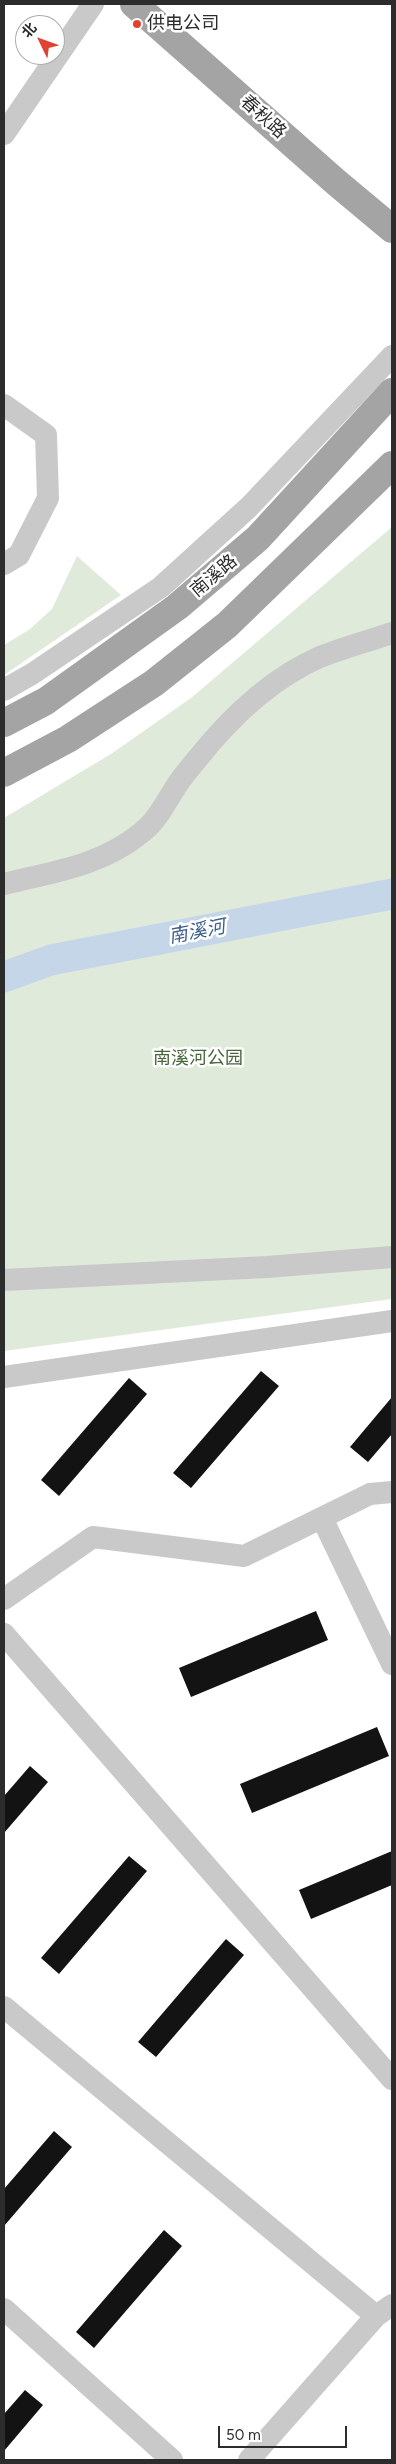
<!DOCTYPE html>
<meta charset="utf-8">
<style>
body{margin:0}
#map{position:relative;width:396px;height:2464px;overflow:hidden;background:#fff;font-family:Figtree,"Noto Sans SC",sans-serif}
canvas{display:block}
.frame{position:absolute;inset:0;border:5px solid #2c2c2c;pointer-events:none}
.north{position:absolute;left:15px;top:15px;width:50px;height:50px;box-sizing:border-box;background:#fff;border:1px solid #ababab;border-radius:50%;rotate:312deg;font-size:14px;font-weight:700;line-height:20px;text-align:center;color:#2c2c2c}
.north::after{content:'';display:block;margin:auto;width:18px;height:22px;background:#df4232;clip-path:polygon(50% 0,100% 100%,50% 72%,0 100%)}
.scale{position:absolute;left:218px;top:2426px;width:129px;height:22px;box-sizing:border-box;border:2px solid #2c2c2c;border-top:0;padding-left:6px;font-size:15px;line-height:18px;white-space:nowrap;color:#2c2c2c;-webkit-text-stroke:4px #fff;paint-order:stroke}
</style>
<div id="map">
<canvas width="396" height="2464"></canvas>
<div class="frame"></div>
<div class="north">北</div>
<div class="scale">50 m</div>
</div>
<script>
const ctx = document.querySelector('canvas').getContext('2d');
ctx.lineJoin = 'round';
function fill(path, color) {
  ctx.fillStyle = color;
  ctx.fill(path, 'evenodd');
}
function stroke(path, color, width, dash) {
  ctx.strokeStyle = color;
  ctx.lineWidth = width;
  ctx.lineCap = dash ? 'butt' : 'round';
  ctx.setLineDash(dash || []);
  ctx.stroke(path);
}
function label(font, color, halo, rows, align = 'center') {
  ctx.font = font + ' Figtree,"Noto Sans SC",sans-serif';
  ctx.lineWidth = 5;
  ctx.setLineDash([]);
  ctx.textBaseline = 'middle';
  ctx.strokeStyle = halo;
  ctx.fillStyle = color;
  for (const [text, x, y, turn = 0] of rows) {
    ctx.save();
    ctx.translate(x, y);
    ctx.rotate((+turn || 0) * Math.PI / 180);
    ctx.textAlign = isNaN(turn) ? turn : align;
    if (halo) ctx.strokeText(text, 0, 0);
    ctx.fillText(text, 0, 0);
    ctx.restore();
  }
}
fill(new Path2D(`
 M392 527V1299L4 1351V818L111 754 191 698Z
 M77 556 121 595 4 675V645L30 629 52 609Z`), '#e0eada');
stroke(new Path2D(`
 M4 977 51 960 392 894`), '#c6d6e9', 31);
fill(new Path2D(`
 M261 1371 279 1386 191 1488 173 1473Z
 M129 1378 147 1394 59 1496 41 1480Z
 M392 1397V1434L368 1462 350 1447Z
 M316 1611 328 1640 191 1697 179 1668Z
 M377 1727 389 1756 252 1813 240 1784Z
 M30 1766 48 1782 4 1833V1796Z
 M392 1851V1885L311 1919 299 1890Z
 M129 1856 147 1871 59 1974 41 1958Z
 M226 1939 244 1955 156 2057 138 2042Z
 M54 2131 72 2147 4 2226V2189Z
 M164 2230 182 2246 94 2348 76 2332Z
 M25 2390 43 2405 4 2451V2414Z`), '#131313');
stroke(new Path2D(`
 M4 134 93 4
 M4 405 46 435 48 498 19 555 4 564
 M4 690 32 674 161 587 249 507 392 356
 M4 884C52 872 101 866 141 833 157 821 166 802 177 785 183 775 191 767 198 758 230 718 272 678 320 657 343 648 368 641 392 633
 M4 1280 267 1267 392 1257
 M4 1377 392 1321
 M322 1518 392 1664
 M4 1599 93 1537 244 1556 370 1494 392 1492
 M4 1634 392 2079
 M4 2007 376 2316
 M4 2309 172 2460
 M249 2460 376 2316 392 2305`), '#c9c9c9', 22);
stroke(new Path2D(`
 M134 4 337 183 392 229
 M4 723 46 701 177 607 258 538 392 392
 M4 773 68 739 154 683 227 625 392 465`), '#a4a4a4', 28);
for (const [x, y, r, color] of [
 [137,24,5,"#df4232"]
]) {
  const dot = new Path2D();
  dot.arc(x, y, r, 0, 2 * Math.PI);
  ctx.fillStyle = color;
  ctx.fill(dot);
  stroke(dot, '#fff', 2);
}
label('18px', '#2c2c2c', '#fff', [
 ["供电公司",147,24]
], 'left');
label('18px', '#2c2c2c', '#fff', [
 ["春秋路",263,117,42],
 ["南溪路",214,576,-40]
]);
label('18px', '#48663b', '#fff', [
 ["南溪河公园",198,1059]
]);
label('italic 19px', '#3d608b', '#fff', [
 ["南溪河",197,932,-11]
]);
</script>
